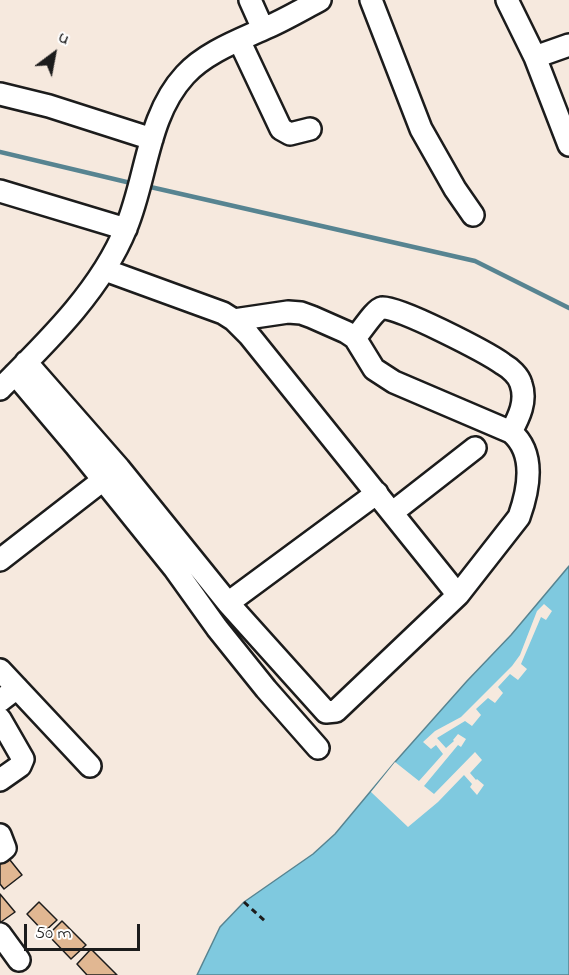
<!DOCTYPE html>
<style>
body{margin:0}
#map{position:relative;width:569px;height:975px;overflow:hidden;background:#f6e9de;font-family:"Indie Flower",sans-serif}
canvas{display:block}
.north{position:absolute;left:24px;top:24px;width:60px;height:60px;-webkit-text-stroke:4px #fff;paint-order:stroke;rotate:32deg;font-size:16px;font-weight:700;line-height:24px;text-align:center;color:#1c1c1c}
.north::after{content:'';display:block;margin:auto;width:21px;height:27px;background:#1c1c1c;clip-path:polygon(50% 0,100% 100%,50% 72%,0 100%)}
.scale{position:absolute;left:24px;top:924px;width:116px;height:27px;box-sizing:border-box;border:3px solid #1c1c1c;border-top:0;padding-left:8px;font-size:18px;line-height:21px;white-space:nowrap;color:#1c1c1c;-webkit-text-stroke:4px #fff;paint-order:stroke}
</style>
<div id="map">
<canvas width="569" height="975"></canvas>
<div class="north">U</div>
<div class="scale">50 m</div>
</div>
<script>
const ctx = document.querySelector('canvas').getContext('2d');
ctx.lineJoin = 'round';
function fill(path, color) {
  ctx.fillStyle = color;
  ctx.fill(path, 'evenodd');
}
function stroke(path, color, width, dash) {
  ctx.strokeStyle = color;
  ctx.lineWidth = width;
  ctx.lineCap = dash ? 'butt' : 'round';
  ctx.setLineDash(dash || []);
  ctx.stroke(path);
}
const water = new Path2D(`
 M569 566V975H197L220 927 244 902 313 854 335 834 395 762 467 681 511 635Z`);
fill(water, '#7fc9df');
stroke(water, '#578491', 1.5);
fill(new Path2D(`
 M544 604 552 611 546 620 541 617 521 664 527 669 518 680 510 674 498 687 503 693 495 703 488 698 476 709 481 715 472 726 465 721 437 738 446 748 454 741 453 740 458 734 466 739 461 747 458 745 424 786 434 794 475 752 482 760 470 773 476 780 477 779 484 785 477 795 470 787 472 784 464 775 438 802 408 827 371 792 395 762 419 781 443 754 436 745 431 749 423 742 435 731 461 717 512 666 520 655 537 611Z`), '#f6e9de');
stroke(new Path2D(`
 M0 152 135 184
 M146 186 475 261 569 308`), '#578491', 4.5);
const building = new Path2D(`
 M6 855 22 875 4 889 0 884V860Z
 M0 894 15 912 1 922 0 921Z
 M39 902 57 920 44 932 27 914Z
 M62 921 86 945 71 959 48 935Z
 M91 949 117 975H87L77 964Z`);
fill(building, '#e1b792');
stroke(building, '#1c1c1c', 1.5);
const minor = new Path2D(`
 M250 0 263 29
 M371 0 421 129 455 189 473 215
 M507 0 535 57 569 145
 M239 40 281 129 290 134 310 129
 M535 57 569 45
 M0 94 49 106 152 139
 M0 191 126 229
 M234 320 288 312 301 313 312 317 346 332 355 338 374 369 394 382 511 432C536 453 529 489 519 517L458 595
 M355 338C361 332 375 309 382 308 396 305 488 353 503 364 510 368 519 376 521 384 527 401 519 417 511 432
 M26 362 119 468 228 603 326 712 336 711 458 595 249 335 234 320 223 313 105 270
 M15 374 75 445 174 568 217 628 266 689 318 748
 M0 389C47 342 101 290 126 228 147 178 147 116 185 75 206 52 240 40 268 27 286 19 303 9 320 0
 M393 512 475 448
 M0 560 103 480
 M228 603 377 493
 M0 670 90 766
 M0 701 17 688
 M0 719 23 759 20 766 0 780
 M0 835 5 848 0 852
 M0 934 19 960`);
stroke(minor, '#1c1c1c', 26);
stroke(new Path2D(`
 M244 902 265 921`), '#1c1c1c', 3, [6, 4.5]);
stroke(minor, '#fff', 21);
</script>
